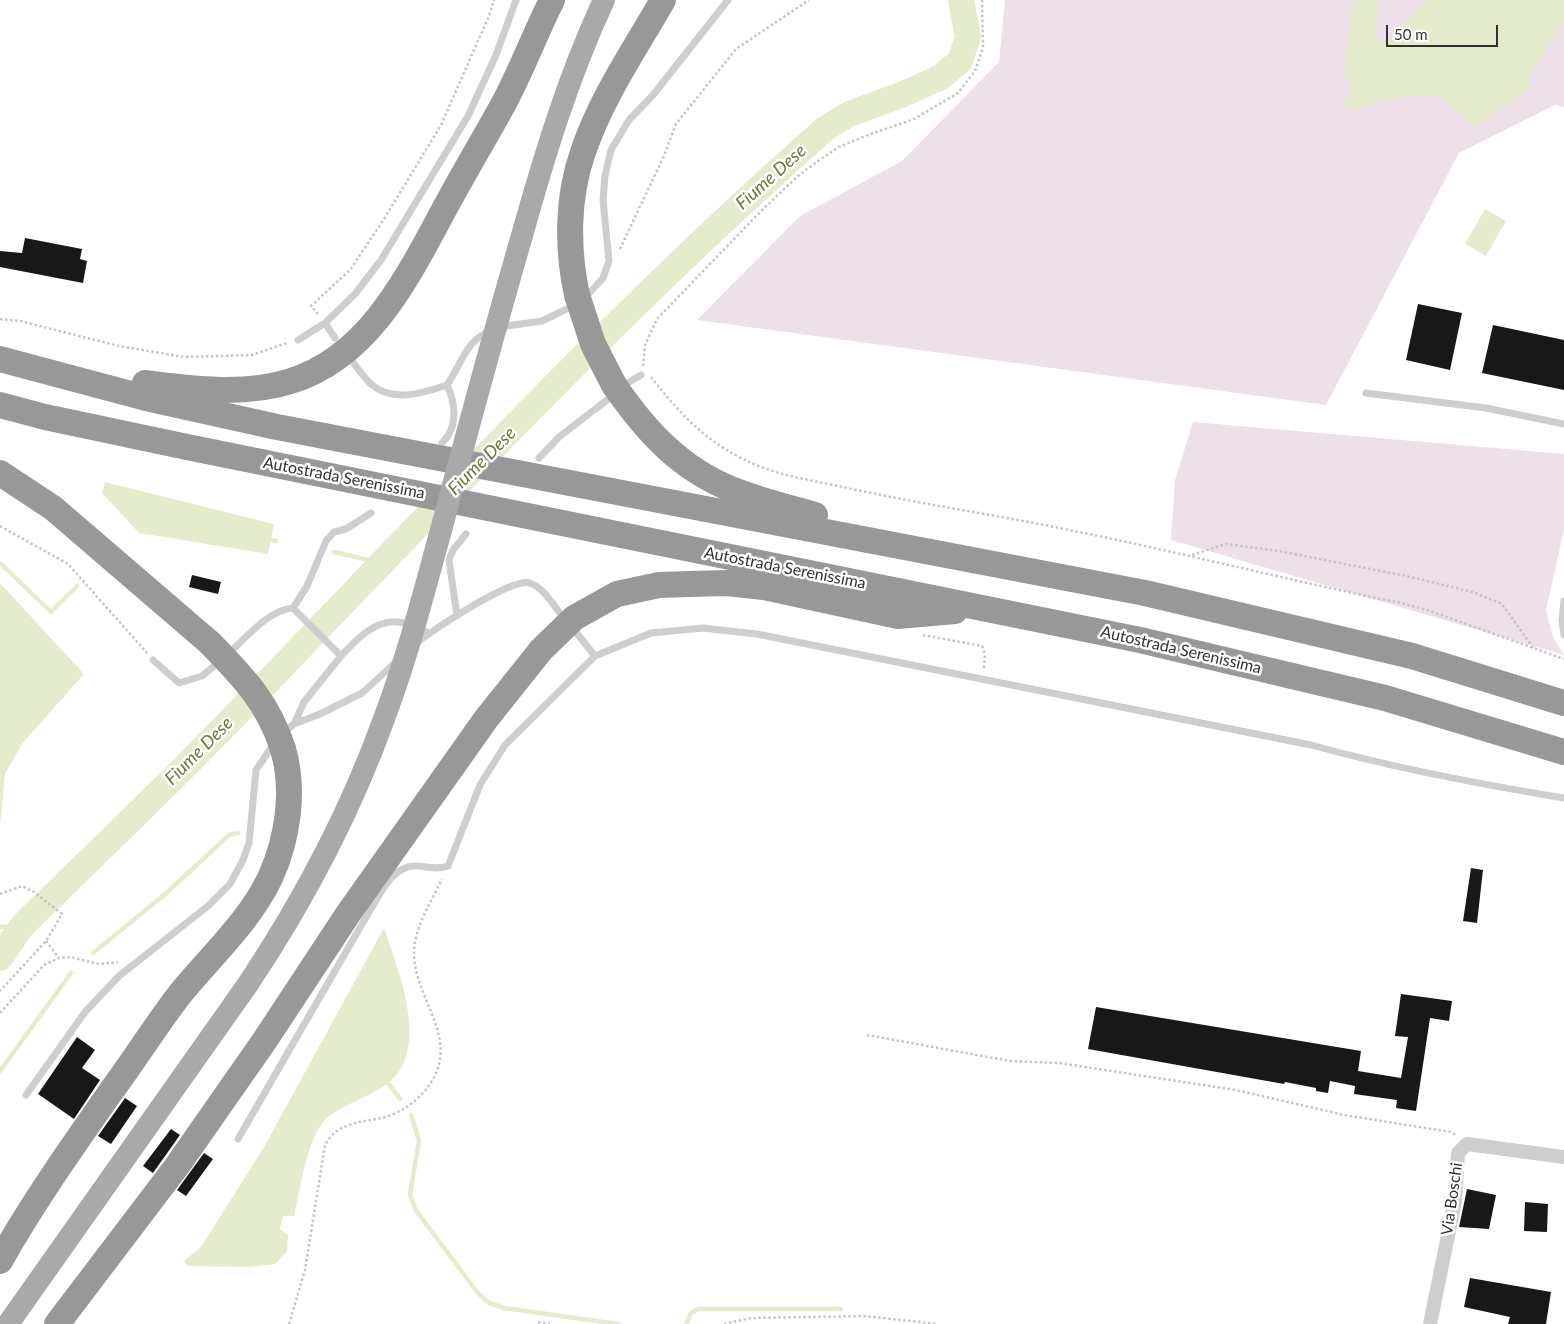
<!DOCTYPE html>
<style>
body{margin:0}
#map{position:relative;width:1564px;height:1324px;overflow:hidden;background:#fff;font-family:Lato,sans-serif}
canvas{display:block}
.scale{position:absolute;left:1386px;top:25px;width:112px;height:22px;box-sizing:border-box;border:2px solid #313131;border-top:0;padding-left:6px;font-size:15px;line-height:18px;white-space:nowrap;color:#313131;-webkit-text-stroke:4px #fff;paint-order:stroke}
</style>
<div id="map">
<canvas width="1564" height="1324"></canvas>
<div class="scale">50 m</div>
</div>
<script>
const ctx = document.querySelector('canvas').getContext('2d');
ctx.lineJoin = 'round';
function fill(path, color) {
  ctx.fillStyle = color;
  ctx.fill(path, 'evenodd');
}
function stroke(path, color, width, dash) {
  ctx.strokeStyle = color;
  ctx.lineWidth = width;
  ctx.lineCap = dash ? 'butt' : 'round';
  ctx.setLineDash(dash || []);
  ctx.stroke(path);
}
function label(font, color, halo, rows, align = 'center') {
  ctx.font = font + ' Lato,sans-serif';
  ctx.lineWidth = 5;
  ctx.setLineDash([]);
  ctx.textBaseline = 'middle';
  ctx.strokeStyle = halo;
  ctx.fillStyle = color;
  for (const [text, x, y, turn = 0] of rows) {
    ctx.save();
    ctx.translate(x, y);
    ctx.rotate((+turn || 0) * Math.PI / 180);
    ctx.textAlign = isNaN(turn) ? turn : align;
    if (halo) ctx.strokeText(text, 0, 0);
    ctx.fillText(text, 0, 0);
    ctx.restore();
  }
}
fill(new Path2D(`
 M1005 0H1564V107L1555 105 1459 153 1326 405 697 320 800 216 902 161 999 62Z
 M1193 422 1564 454V530L1546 610 1553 637 1564 655 1171 540 1175 480Z`), '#ede0e9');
fill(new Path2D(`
 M1359 0H1376L1378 10 1374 37 1385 43 1429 0H1564V18L1561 26 1530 74 1529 89 1475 127 1440 97 1409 96 1352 109 1340 102 1352 91 1344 72 1352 3Z
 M1485 209 1506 221 1486 256 1465 244Z
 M105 482 274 524 268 554 139 533 102 493Z
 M0 583 84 674 22 744 5 774 0 827Z
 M384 928C398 969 432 1051 387 1084 373 1095 334 1109 325 1120 306 1141 301 1188 294 1216H283L280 1229 288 1235 287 1251 275 1264 249 1267 188 1266 184 1261 201 1247 264 1147Z`), '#e5eccd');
stroke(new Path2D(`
 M265 538 276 541
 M334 552 381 563
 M0 563 51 612 77 586
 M0 927 22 926
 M93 953 163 896 229 835 238 833
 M0 1071 71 973
 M389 1084 400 1099
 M411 1115 419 1141 410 1194 415 1209 477 1292 489 1303 504 1308 618 1324
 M686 1324 691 1313 698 1309H841`), '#e5eccd', 4.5);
stroke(new Path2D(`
 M0 958 22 926C88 861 156 797 221 730 419 526 612 316 826 128L849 114 904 94 941 77 960 61 968 37 961 0`), '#e5eccd', 26);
fill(new Path2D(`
 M25 238 82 249 80 259 87 261 83 283 0 267V251L22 253Z
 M1418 304 1462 313 1450 370 1406 360Z
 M1493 325 1564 340V390L1482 373Z
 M192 575 221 582 218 594 189 587Z
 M1471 868 1483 870 1477 923 1463 921Z
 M1401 994 1452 1001 1449 1021 1430 1018 1416 1111 1396 1108 1397 1100 1354 1094 1355 1086 1330 1081 1328 1093 1316 1091V1088L1285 1082 1284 1084 1088 1049 1096 1007 1361 1051 1358 1071 1401 1078 1408 1037 1395 1036Z
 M77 1037 95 1050 82 1068 100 1080 74 1119 38 1094Z
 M125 1098 137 1106 111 1144 98 1136Z
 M171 1129 180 1135 153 1173 143 1166Z
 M204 1153 213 1159 186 1196 177 1190Z
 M1467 1189 1496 1195 1489 1229 1459 1227Z
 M1525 1202 1548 1204 1547 1232 1524 1231Z
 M1470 1278 1551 1292 1546 1324H1508L1510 1317 1464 1307Z`), '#181818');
stroke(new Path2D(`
 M620 249 663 158 676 124 736 49 809 0
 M318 314 311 306 350 270 384 219 441 125 489 16 494 0
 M0 319 20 321 119 346 184 357 252 355 287 343
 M643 366 645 345 657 319 762 210 798 176 818 161 839 147 865 136 914 119 958 93 975 71 983 48 982 0
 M651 377C684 419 711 447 761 467 787 477 816 481 843 487 910 502 977 512 1044 525 1164 548 1281 579 1401 603L1430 611 1564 659
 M0 526 68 564 147 653
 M1192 555 1226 544 1279 551 1406 576 1473 592 1502 604 1534 649
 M923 635 982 646 985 655 984 668
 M0 894 22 886 34 892 62 914 46 941 0 991
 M46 941 59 958
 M0 1013 44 965 59 958 70 957 99 964 118 962
 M867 1035 1010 1061 1059 1063 1236 1090 1344 1115 1451 1132 1456 1135
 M538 1322 550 1324
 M289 1324 305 1270 325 1145C328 1140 332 1134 337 1131 349 1123 363 1121 377 1119 398 1115 418 1102 430 1084 461 1038 414 999 414 953 414 928 431 902 442 879
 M724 1324 751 1318 864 1316 938 1324`), '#c5c5c5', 2.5, [2.5, 2.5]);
stroke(new Path2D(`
 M584 299 603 278 609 261 603 200 605 176 611 150 629 120 653 95 728 0
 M325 323 355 294 381 260 468 116 496 55 516 0
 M500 327 542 321 575 305
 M298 340 325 323 335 338
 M351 360C358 368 364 378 371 384 392 403 424 393 447 385 456 404 458 428 442 443
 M629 382 641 375
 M447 385C461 365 466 340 490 331
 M1366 393 1486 408 1564 424
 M539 458 559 437 611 397
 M1564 601 1562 620 1564 635
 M293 608 307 586 326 541 334 532 346 529 371 513
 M457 616 449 560 453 550 466 534
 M575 631 595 656
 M417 643C433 629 513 577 530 583 543 587 554 606 562 616
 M228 654C246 638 268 610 293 608L341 656C369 626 389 609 429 633
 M153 660 179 683 202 676 220 661
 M294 724 320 714 362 693 396 662
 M282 734 294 724 304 702 341 656
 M26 1095 85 1012 119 976 208 906 230 884 243 860 249 843 256 770 275 742
 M238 1139 369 912C380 895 391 868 413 866 426 865 433 871 448 866L480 785 505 745 595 656 651 633 703 628 757 634 1311 745C1394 768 1478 784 1564 798`), '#cecece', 7);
stroke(new Path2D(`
 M1430 1324 1455 1201 1458 1153 1467 1144 1564 1157`), '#cecece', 14);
stroke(new Path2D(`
 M8 1324 248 984`), '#a9a9a9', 22);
stroke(new Path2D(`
 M577 295C567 249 567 197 583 152 601 98 635 49 663 0
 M0 359 146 398 277 427 1145 593 1412 656 1564 703
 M145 383C192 389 245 396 291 381 375 355 413 265 452 195 469 164 487 134 504 103 522 69 535 34 552 0
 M614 385C645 430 679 468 731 489 758 500 787 507 815 515
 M0 405 45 417 187 447 1140 640 1385 698 1564 752
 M0 473 53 508 210 643
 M0 1261C33 1202 73 1146 112 1090 135 1059 156 1025 180 994 210 957 249 922 270 878 288 839 295 790 283 749
 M57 1324 177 1166 265 1040 348 914 486 719 541 650 574 618 617 594 659 585 690 584 726 583 764 587 898 616 955 611`), '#989898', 26);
stroke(new Path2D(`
 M248 984C304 900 351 811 385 716 409 652 426 585 444 519 469 425 494 332 521 239 544 157 568 77 604 0`), '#a9a9a9', 22);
stroke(new Path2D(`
 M577 295 593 344 614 385
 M210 643C243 677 268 702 283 749`), '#989898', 26);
label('16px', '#313131', '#fff', [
 ["Autostrada Serenissima",344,478,11],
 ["Autostrada Serenissima",785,568,11],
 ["Autostrada Serenissima",1181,650,13],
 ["Via Boschi",1452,1199,-82]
]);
label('italic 18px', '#687837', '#fff', [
 ["Fiume Dese",771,177,-42],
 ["Fiume Dese",482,461,-45],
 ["Fiume Dese",199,751,-45]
]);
</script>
